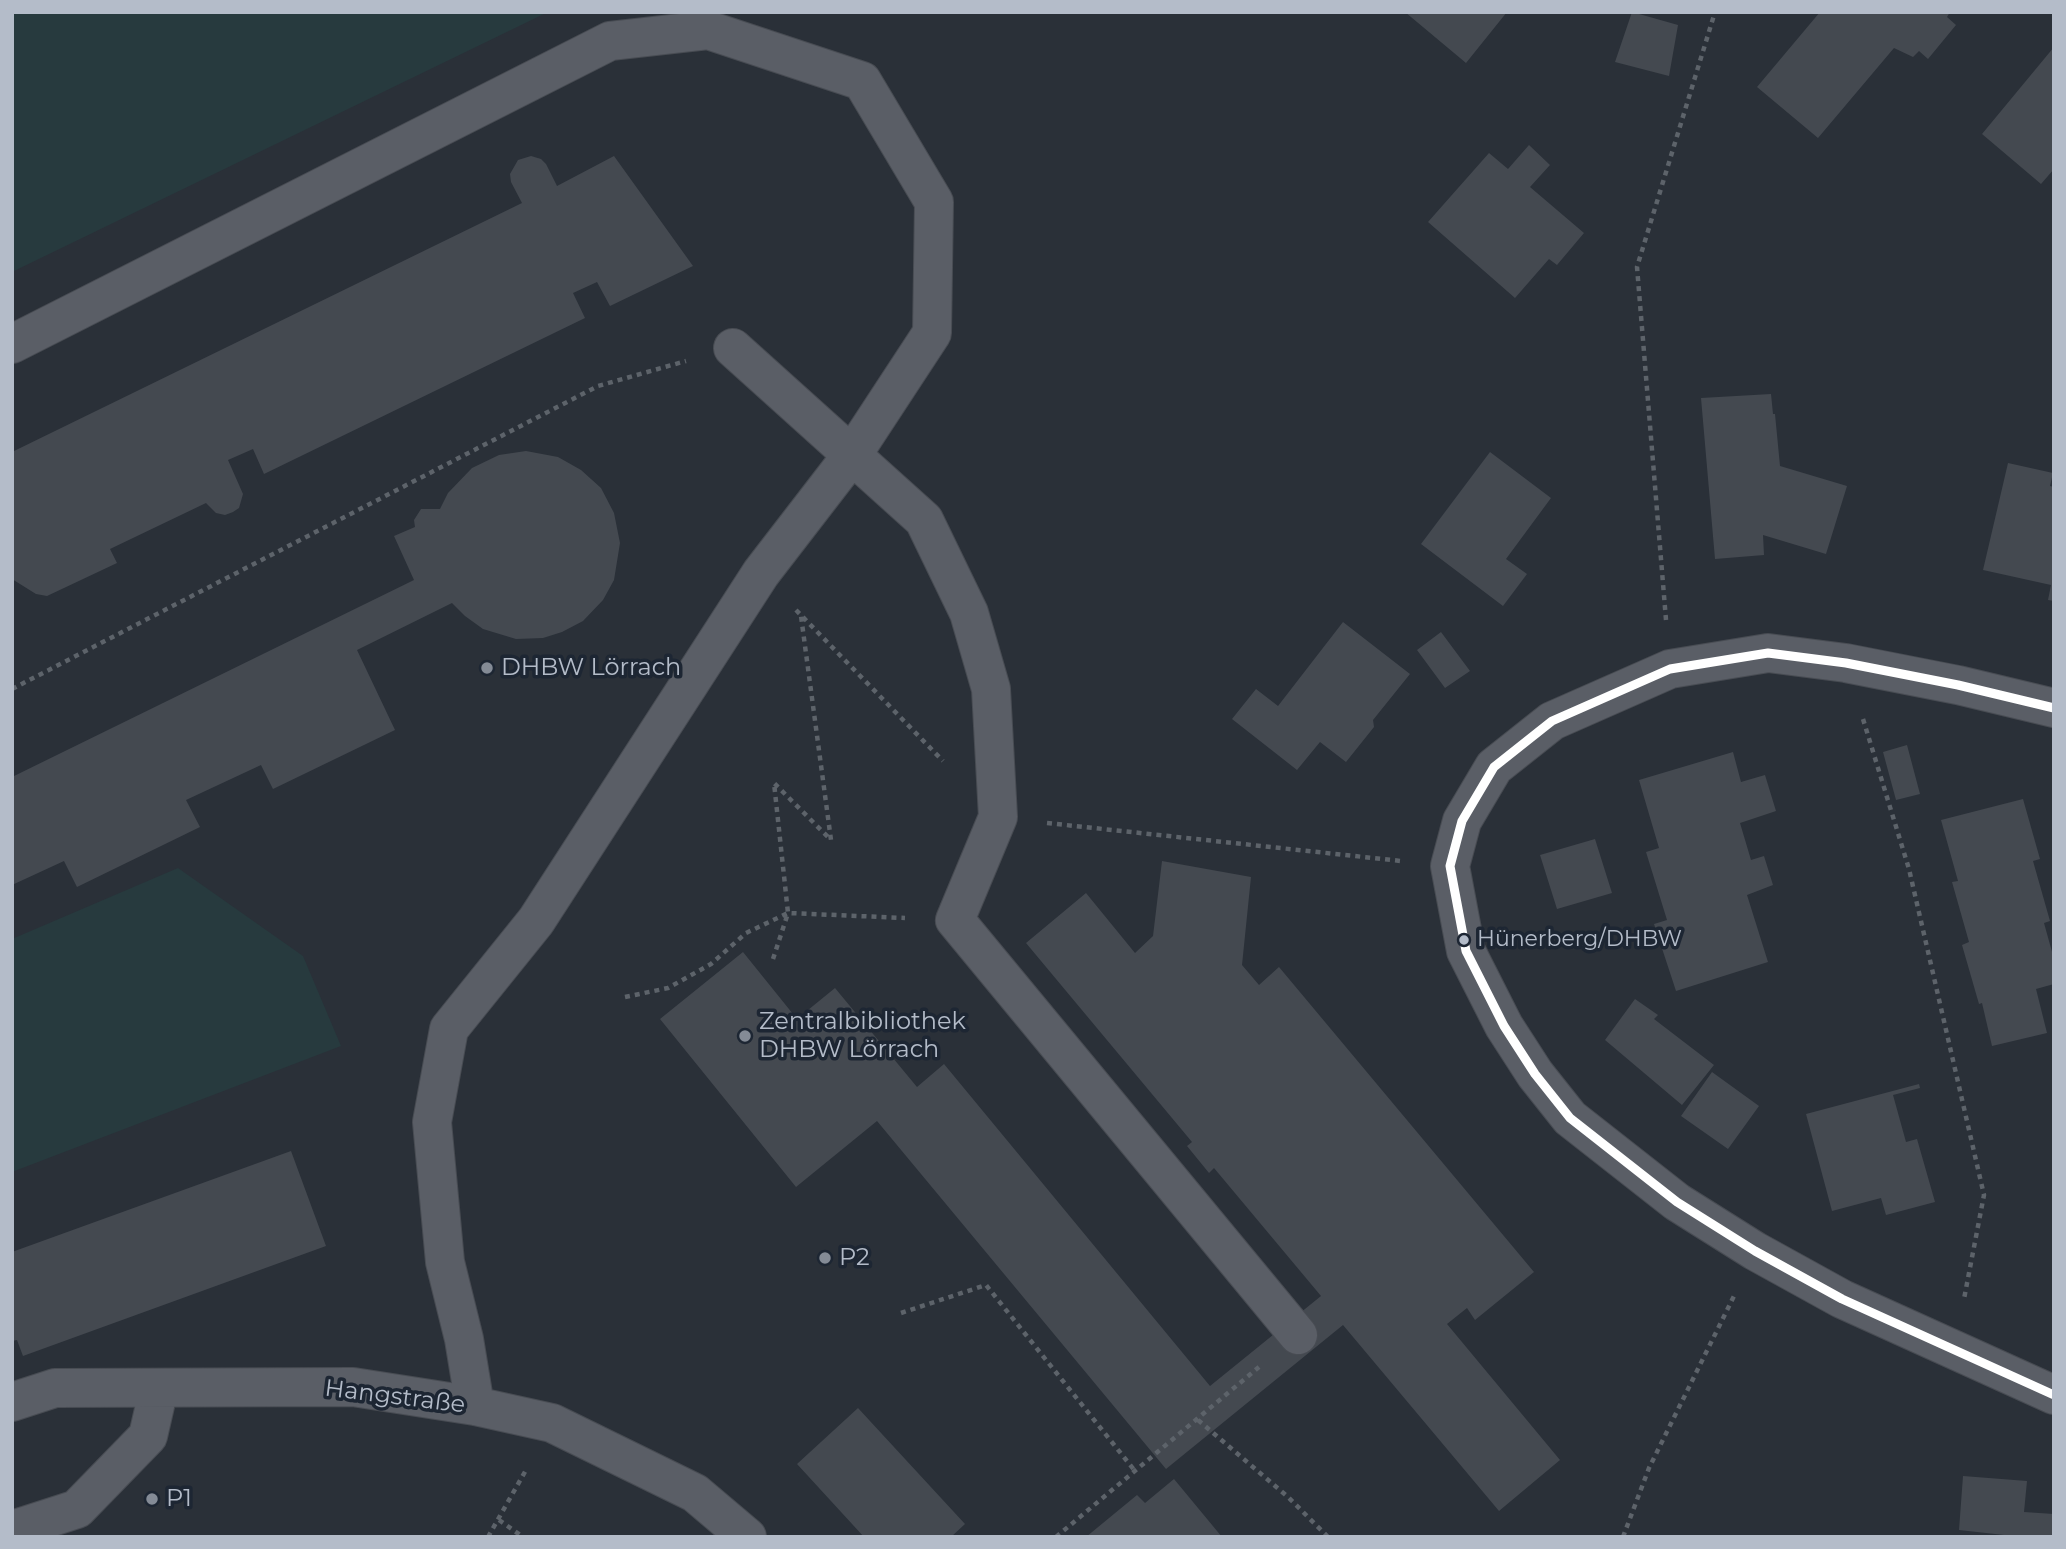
<!DOCTYPE html>
<meta charset="utf-8">
<style>
body{margin:0}
#map{position:relative;width:2066px;height:1549px;overflow:hidden;background:#2a3038;font-family:Montserrat,sans-serif}
canvas{display:block}
.frame{position:absolute;inset:0;border:14px solid #b4bcc9;pointer-events:none}
</style>
<div id="map">
<canvas width="2066" height="1549"></canvas>
<div class="frame"></div>
</div>
<script>
const ctx = document.querySelector('canvas').getContext('2d');
ctx.lineJoin = 'round';
function fill(path, color) {
  ctx.fillStyle = color;
  ctx.fill(path, 'evenodd');
}
function stroke(path, color, width, dash) {
  ctx.strokeStyle = color;
  ctx.lineWidth = width;
  ctx.lineCap = dash ? 'butt' : 'round';
  ctx.setLineDash(dash || []);
  ctx.stroke(path);
}
function label(font, color, halo, rows, align = 'center') {
  ctx.font = font + ' Montserrat,sans-serif';
  ctx.lineWidth = 7;
  ctx.setLineDash([]);
  ctx.textBaseline = 'middle';
  ctx.strokeStyle = halo;
  ctx.fillStyle = color;
  for (const [text, x, y, turn = 0] of rows) {
    ctx.save();
    ctx.translate(x, y);
    ctx.rotate((+turn || 0) * Math.PI / 180);
    ctx.textAlign = isNaN(turn) ? turn : align;
    if (halo) ctx.strokeText(text, 0, 0);
    ctx.fillText(text, 0, 0);
    ctx.restore();
  }
}
fill(new Path2D(`
 M12 12H548L12 272Z
 M178 868 303 956 341 1046 12 1172V939Z`), '#273a3e');
fill(new Path2D(`
 M1405 12H1507L1466 63Z
 M1632 12 1678 25 1669 76 1615 62Z
 M1820 12H1877L1879 14 1881 12H1950L1947 17 1956 25 1928 59 1919 51 1913 57 1894 48 1818 138 1757 87Z
 M2054 47V169L2041 184 1982 134Z
 M1529 145 1550 165 1530 187 1584 233 1557 265 1549 259 1515 298 1428 222 1489 153 1508 169Z
 M531 156 541 159 546 164 557 186 614 156 693 266 610 306 597 282 573 293 585 318 264 474 253 449 228 460 243 494 239 508 233 512 225 515 216 513 206 503 110 549 117 563 47 596 36 594 12 579V452L522 203 511 182 510 174 518 160Z
 M1771 394 1773 414H1775L1780 466 1847 486 1826 554 1763 535 1764 555 1715 559 1701 398Z
 M526 451 558 457 581 470 601 488 614 513 620 543 614 580 603 600 583 621 562 632 543 638 516 639 483 629 465 616 452 603 357 650 395 730 273 789 261 765 186 800 200 827 77 887 64 861 12 885V777L414 580 394 536 415 527 414 520 421 509H440L448 493 472 468 499 455Z
 M1490 452 1551 498 1506 559 1527 574 1503 606 1421 544Z
 M2008 463 2053 473 2050 486 2054 487V601L2048 600 2051 585 1983 570Z
 M1343 622 1410 674 1373 720 1374 727 1346 762 1320 742 1297 770 1232 719 1256 689 1278 706Z
 M1441 632 1470 671 1445 688 1417 650Z
 M1907 745 1920 794 1896 800 1883 752Z
 M1733 752 1741 782 1765 775 1776 811 1740 823 1751 860 1764 856 1773 885 1747 895 1768 962 1676 991 1654 924 1667 920 1646 852 1659 848 1639 780Z
 M2023 799 2040 859 2033 861 2050 921 2044 923 2054 959V984L2036 989 2047 1033 1992 1046 1982 1003 1979 1004 1962 945 1969 942 1952 882 1958 881 1941 820Z
 M1595 839 1612 893 1557 909 1540 855Z
 M1162 861 1251 877 1242 965 1259 985 1279 967 1534 1272 1475 1320 1467 1308 1447 1324 1560 1460 1499 1511 1343 1325 1166 1469 877 1121 796 1187 660 1019 743 952 797 1019 835 988 917 1087 944 1064 1210 1386 1321 1296 1214 1168 1209 1173 1187 1146 1192 1142 1026 943 1086 893 1135 953 1153 936Z
 M1635 999 1658 1015 1654 1019 1714 1065 1682 1105 1605 1040Z
 M1712 1072 1759 1106 1728 1149 1681 1116Z
 M1919 1084 1920 1088 1893 1095 1906 1142 1917 1139 1935 1202 1886 1215 1881 1198 1832 1211 1806 1114Z
 M291 1151 326 1246 23 1356 17 1340 12 1341V1252Z
 M858 1408 965 1524 951 1537H864L797 1464Z
 M1963 1476 2027 1481 2024 1512 2054 1514V1537H2022L1959 1530Z
 M1174 1479 1222 1537H1086L1137 1495 1145 1503Z`), '#444950');
const minor = new Path2D(`
 M12 344 610 41 708 30 862 81 934 202 932 333 852 455 761 573 536 921 449 1029 432 1122 445 1262 464 1339 475 1406
 M733 348 924 520 969 613 991 689 998 817 955 920 1298 1335
 M2054 708 1958 685 1846 663 1768 653 1670 669 1552 721 1494 767 1462 821 1450 866 1466 951 1504 1026 1535 1074 1570 1118 1677 1202 1755 1251 1842 1299 2054 1395
 M12 1402 55 1388 353 1387 475 1406 552 1423 695 1493 747 1537
 M12 1530 77 1509 148 1436 159 1388`);
stroke(minor, '#484c53', 40);
stroke(new Path2D(`
 M796 610 943 761
 M1666 620 1637 267 1715 12
 M12 689 598 386 686 361
 M1863 719 1909 869 1984 1195 1964 1299
 M1047 823 1401 861
 M773 959 788 913 774 783 831 840 801 616
 M625 997 668 988 711 964 746 933 788 913 905 918
 M901 1313 986 1285 1135 1471
 M1198 1420 1288 1497 1328 1537
 M499 1520 523 1537
 M488 1537 526 1470
 M1056 1537 1259 1367
 M1623 1537 1649 1468 1734 1296`), '#5d636a', 4.5, [5, 5]);
stroke(minor, '#5a5e66', 38);
stroke(new Path2D(`
 M2054 708 1958 685 1846 663 1768 653 1670 669 1552 721 1494 767 1462 821 1450 866 1466 951 1504 1026 1535 1074 1570 1118 1677 1202 1755 1251 1842 1299 2054 1395`), '#fff', 9);
for (const [x, y, r, color] of [
 [487,668,7,"#848b96"],
 [1464,940,6,"#b4bcc9"],
 [745,1036,7,"#848b96"],
 [825,1258,7,"#848b96"],
 [152,1499,7,"#848b96"]
]) {
  const dot = new Path2D();
  dot.arc(x, y, r, 0, 2 * Math.PI);
  ctx.fillStyle = color;
  ctx.fill(dot);
  stroke(dot, '#1d2633', 2.5);
}
label('22px', '#b4bcc9', '#1d2633', [
 ["Hünerberg/DHBW",1477,940]
], 'left');
label('24px', '#b4bcc9', '#1d2633', [
 ["DHBW Lörrach",501,668],
 ["Zentralbibliothek",759,1022],
 ["DHBW Lörrach",759,1050],
 ["P2",839,1258],
 ["P1",166,1499]
], 'left');
label('24px', '#b4bcc9', '#1d2633', [
 ["Hangstraße",395,1397,7]
]);
</script>
